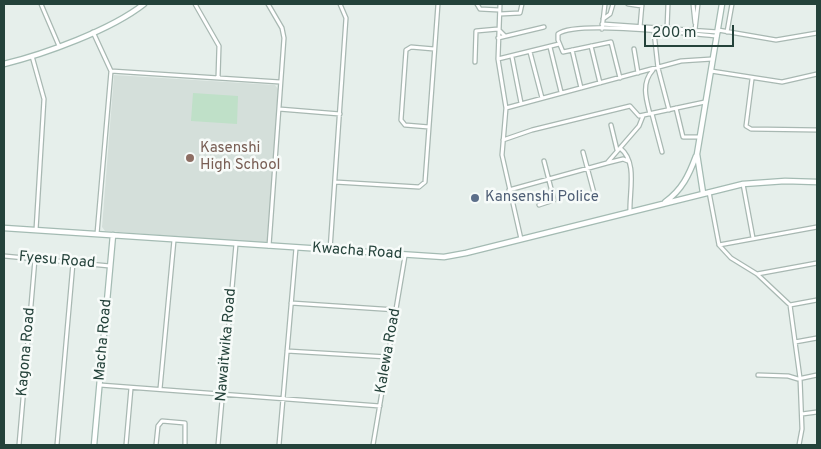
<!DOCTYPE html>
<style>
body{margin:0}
#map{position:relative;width:821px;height:449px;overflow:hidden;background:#e6efeb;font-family:Overpass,sans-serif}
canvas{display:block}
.frame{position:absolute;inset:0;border:5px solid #24423a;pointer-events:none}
.scale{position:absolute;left:644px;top:25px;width:90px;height:22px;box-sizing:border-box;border:2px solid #24423a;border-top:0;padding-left:6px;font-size:15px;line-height:18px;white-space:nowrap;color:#24423a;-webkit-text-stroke:4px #f7fbf9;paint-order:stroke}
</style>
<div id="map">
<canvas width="821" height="449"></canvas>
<div class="frame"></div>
<div class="scale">200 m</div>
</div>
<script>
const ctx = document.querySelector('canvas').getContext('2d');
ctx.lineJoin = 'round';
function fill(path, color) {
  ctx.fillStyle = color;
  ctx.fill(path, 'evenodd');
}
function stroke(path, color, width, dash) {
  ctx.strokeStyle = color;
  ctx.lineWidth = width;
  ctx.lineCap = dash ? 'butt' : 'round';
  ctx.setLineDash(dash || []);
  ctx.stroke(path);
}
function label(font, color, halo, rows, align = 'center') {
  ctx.font = font + ' Overpass,sans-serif';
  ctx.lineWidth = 5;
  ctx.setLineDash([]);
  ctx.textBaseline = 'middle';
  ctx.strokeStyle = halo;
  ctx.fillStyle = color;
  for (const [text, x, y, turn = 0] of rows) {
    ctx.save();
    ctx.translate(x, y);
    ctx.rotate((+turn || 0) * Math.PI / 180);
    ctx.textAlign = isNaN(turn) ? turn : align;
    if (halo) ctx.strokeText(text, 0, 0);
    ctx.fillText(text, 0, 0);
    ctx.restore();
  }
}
fill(new Path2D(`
 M114 75 275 85 278 89 268 241 266 243 105 231 102 227Z`), '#d4dfda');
fill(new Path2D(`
 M193 93 238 96 237 124 191 121Z`), '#bfe0c8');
const street = new Path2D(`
 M41 4 59 46
 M195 4 219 46 218 78
 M268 4 282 28 284 38 269 246
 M477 4 480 9 499 10
 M500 4 498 59 506 108 502 155 521 239
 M628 4 642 6
 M693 4 695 23
 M500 14 520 13 522 4
 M603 19 610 14 613 4
 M602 24 718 32
 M640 27 642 4
 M602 29 605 4
 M667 29 668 4
 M695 30 698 4
 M718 30 776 40 817 33
 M93 32 111 71 97 234
 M654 32 658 68 669 110
 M727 32 732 4
 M498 38 544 27
 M591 46 600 83
 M550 47 561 92
 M634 49 638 73
 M572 50 581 88
 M530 52 542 98
 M32 56 44 99 36 230
 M512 57 521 103
 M498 59 559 44
 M475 62 476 31 498 29 505 36
 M111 71 280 82
 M711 71 782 82 817 74
 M620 78 611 42 563 52 558 40V34C576 20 689 34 717 36
 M752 79 746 126 751 129 817 130
 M506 108 681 61 712 59
 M676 108 683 137H699
 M279 109 340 114
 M650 114C646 99 641 83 653 70
 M652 114 662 152
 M611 125 617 150
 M429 127 405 125 401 120 406 50 411 47 434 49
 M503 140 532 130 630 106 639 116 705 102
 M620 148C638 162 629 192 630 212
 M583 152 594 193
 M607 163 623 159 628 161
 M335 182 419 187 425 182 438 4
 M743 184 753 238
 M509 190 607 163 639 126 643 116
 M709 192 719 245 817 227
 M539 205 554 200 544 161
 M719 245 731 258 757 274 790 305 800 378 802 429 799 445
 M330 250 346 18 340 4
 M4 256 110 266
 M757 274 817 263
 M291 303 397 310
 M790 305 817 300
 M795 342 817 338
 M287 351 388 357
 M758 375 788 376 798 379 817 375
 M100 385 380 406
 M160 389 174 240
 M802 414 817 412
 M19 445 35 259
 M57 445 73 263
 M126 445 131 388
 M156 445 158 426 162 421 185 423V445
 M218 445 236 244
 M279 445 296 248
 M373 445 405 256`);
const secondary = new Path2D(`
 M4 64C45 54 111 30 144 4
 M703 193 697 154 722 4
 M665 202C682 190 689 175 696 156
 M4 228 444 257 466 253 743 184 785 181 817 182
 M94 445 113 235`);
stroke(street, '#a8b8b2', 5.5);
stroke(secondary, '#a4bbb3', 7);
stroke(street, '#fff', 3);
stroke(secondary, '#fff', 4.5);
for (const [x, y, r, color] of [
 [190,158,5,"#8d6e63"],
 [475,198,5,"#5c6f8a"]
]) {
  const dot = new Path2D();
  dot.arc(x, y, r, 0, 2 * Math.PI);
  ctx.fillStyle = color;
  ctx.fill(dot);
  stroke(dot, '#f7fbf9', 2);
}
label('15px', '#785e54', '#f7fbf9', [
 ["Kasenshi",200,149],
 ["High School",200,166]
], 'left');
label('15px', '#4e5e75', '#f7fbf9', [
 ["Kansenshi Police",485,198]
], 'left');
label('15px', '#24423a', '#f7fbf9', [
 ["Kwacha Road",357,252,4],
 ["Fyesu Road",57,261,5],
 ["Macha Road",104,340,-85],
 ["Nawaitwika Road",227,345,-85],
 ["Kalewa Road",389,351,-80],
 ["Kagona Road",27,352,-85]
]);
</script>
